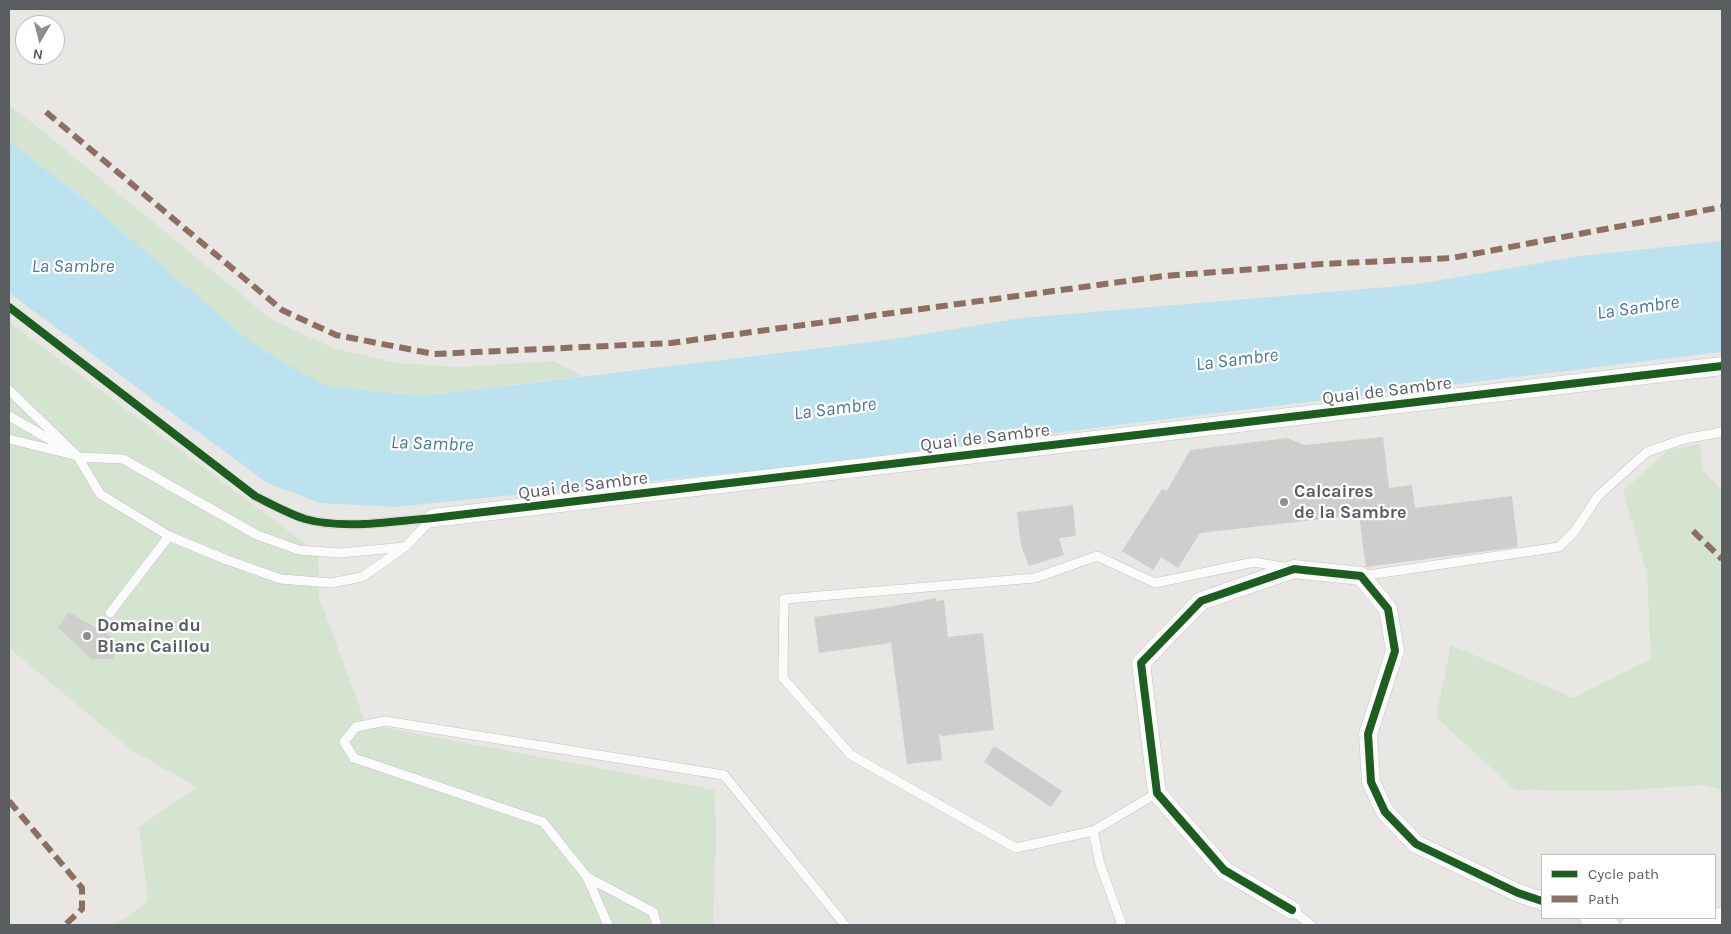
<!DOCTYPE html>
<style>
body{margin:0}
#map{position:relative;width:1731px;height:934px;overflow:hidden;background:#e9e7e4;font-family:Karla,sans-serif}
canvas{display:block}
.frame{position:absolute;inset:0;border:10px solid #5a5e61;pointer-events:none}
.legend{position:absolute;left:1541px;top:854px;width:175px;height:65px;box-sizing:border-box;background:#fff;border:1px solid #bdbfc0;margin:0;padding:6px 9px;list-style:none;font-size:15px;color:#5a5e61}
.legend li{display:flex;align-items:center;gap:10px;height:25px}
.legend b{width:25px;border:1px solid #bdbfc0}
.north{position:absolute;left:15px;top:15px;width:50px;height:50px;box-sizing:border-box;background:#fff;border:1px solid #bdbfc0;border-radius:50%;rotate:188deg;font-size:14px;font-weight:700;line-height:20px;text-align:center;color:#5a5e61}
.north::after{content:'';display:block;margin:auto;width:18px;height:22px;background:#8c8e8f;clip-path:polygon(50% 0,100% 100%,50% 72%,0 100%)}
</style>
<div id="map">
<canvas width="1731" height="934"></canvas>
<div class="frame"></div>
<ul class="legend">
<li><b style="height:6px;background:#1b5e20"></b>Cycle path</li>
<li><b style="height:6px;background:#8d6e63"></b>Path</li>
</ul>
<div class="north">N</div>
</div>
<script>
const ctx = document.querySelector('canvas').getContext('2d');
ctx.lineJoin = 'round';
function fill(path, color) {
  ctx.fillStyle = color;
  ctx.fill(path, 'evenodd');
}
function stroke(path, color, width, dash) {
  ctx.strokeStyle = color;
  ctx.lineWidth = width;
  ctx.lineCap = dash ? 'butt' : 'round';
  ctx.setLineDash(dash || []);
  ctx.stroke(path);
}
function label(font, color, halo, rows, align = 'center') {
  ctx.font = font + ' Karla,sans-serif';
  ctx.lineWidth = 4.5;
  ctx.setLineDash([]);
  ctx.textBaseline = 'middle';
  ctx.strokeStyle = halo;
  ctx.fillStyle = color;
  for (const [text, x, y, turn = 0] of rows) {
    ctx.save();
    ctx.translate(x, y);
    ctx.rotate((+turn || 0) * Math.PI / 180);
    ctx.textAlign = isNaN(turn) ? turn : align;
    if (halo) ctx.strokeText(text, 0, 0);
    ctx.fillText(text, 0, 0);
    ctx.restore();
  }
}
fill(new Path2D(`
 M9 105 29 120 271 319 333 348 397 363 458 367 553 361 583 376 421 396 326 386 256 346 83 198 9 142Z
 M9 322 318 553 319 597 366 724 715 790 716 839 713 925H115L148 901 139 827 197 787 133 751 9 648Z
 M1700 444 1703 470 1722 491V790L1705 785 1612 791 1515 790 1436 717 1451 645 1573 698 1651 659 1647 574 1623 491 1668 450Z`), '#d5e3d1');
fill(new Path2D(`
 M9 142 83 198 256 346 326 386 421 396 880 341 1022 318 1411 285 1581 256 1722 241V352L1118 425 793 467 394 507 320 503 267 483 9 293Z`), '#bce1ef');
fill(new Path2D(`
 M1383 437 1389 488 1412 485 1415 508 1512 496 1518 547 1366 567 1359 515 1200 533 1178 568 1161 557 1153 570 1122 551 1162 489 1167 491 1190 450 1287 438 1304 445Z
 M1073 505 1076 536 1059 538 1064 555 1029 566 1021 545 1017 512Z
 M936 598V601L944 600 948 637 983 633 994 730 942 736 939 733 942 760 907 764 891 643 819 653 814 617 889 607Z
 M69 612 123 644 112 659H91L58 627Z
 M994 746 1062 791 1051 807 984 762Z`), '#cfcecd');
const service = new Path2D(`
 M9 390 78 457
 M9 416 63 447
 M9 439 78 456
 M255 496C271 504 287 513 305 519 344 530 393 521 433 518
 M405 547 362 577 331 583 281 579 227 560 169 536 100 494 78 457 123 459 257 535 299 550 340 553 405 547 433 518
 M1361 576 1559 547 1575 531 1598 496 1647 452 1684 439 1722 432
 M110 613 169 536
 M1157 793 1093 831 1016 848 851 755 783 678 784 599 1035 578 1097 556 1155 583 1254 562 1288 568
 M1093 831 1100 864 1122 925
 M587 877 608 925
 M1292 910 1311 925
 M657 925 653 912 587 877 543 822 354 758 344 742 356 727 385 721 724 775 845 925`);
const minor = new Path2D(`
 M433 518 1722 366
 M1292 910 1224 870 1157 793 1141 663 1201 601 1294 569 1361 576 1388 609 1395 651 1368 734 1371 782 1385 812 1416 844 1518 893 1542 901
 M1589 918 1610 925
 M1630 925 1722 917`);
stroke(service, '#c3c4c4', 10);
stroke(minor, '#c3c4c4', 19);
stroke(service, '#fcfbfb', 9);
stroke(minor, '#fcfbfb', 18);
stroke(new Path2D(`
 M46 112 282 310 336 335 434 354 671 343 1164 276 1322 264 1452 258 1722 207
 M1693 531 1722 559
 M9 801 82 888V909L65 925`), '#8d6e63', 6, [12, 6]);
stroke(new Path2D(`
 M9 307 255 496C271 504 287 513 305 519 344 530 393 521 433 518L1722 366
 M1292 910 1224 870 1157 793 1141 663 1201 601 1294 569 1361 576 1388 609 1395 651 1368 734 1371 782 1385 812 1416 844 1518 893 1542 901`), '#1b5e20', 8);
for (const [x, y, r, color] of [
 [1284,502,5,"#8c8e8f"],
 [87,636,5,"#8c8e8f"]
]) {
  const dot = new Path2D();
  dot.arc(x, y, r, 0, 2 * Math.PI);
  ctx.fillStyle = color;
  ctx.fill(dot);
  stroke(dot, '#fff', 2);
}
label('18px', '#5a5e61', '#fff', [
 ["Quai de Sambre",1387,391,-7],
 ["Quai de Sambre",985,438,-7],
 ["Quai de Sambre",583,486,-7]
]);
label('bold 18px', '#5a5e61', '#fff', [
 ["Calcaires",1294,492],
 ["de la Sambre",1294,513],
 ["Domaine du",97,626],
 ["Blanc Caillou",97,647]
], 'left');
label('italic 19px', '#477b9b', '#fff', [
 ["La Sambre",73,267],
 ["La Sambre",1638,308,-8],
 ["La Sambre",1237,360,-7],
 ["La Sambre",835,409,-7],
 ["La Sambre",432,444,2]
]);
</script>
